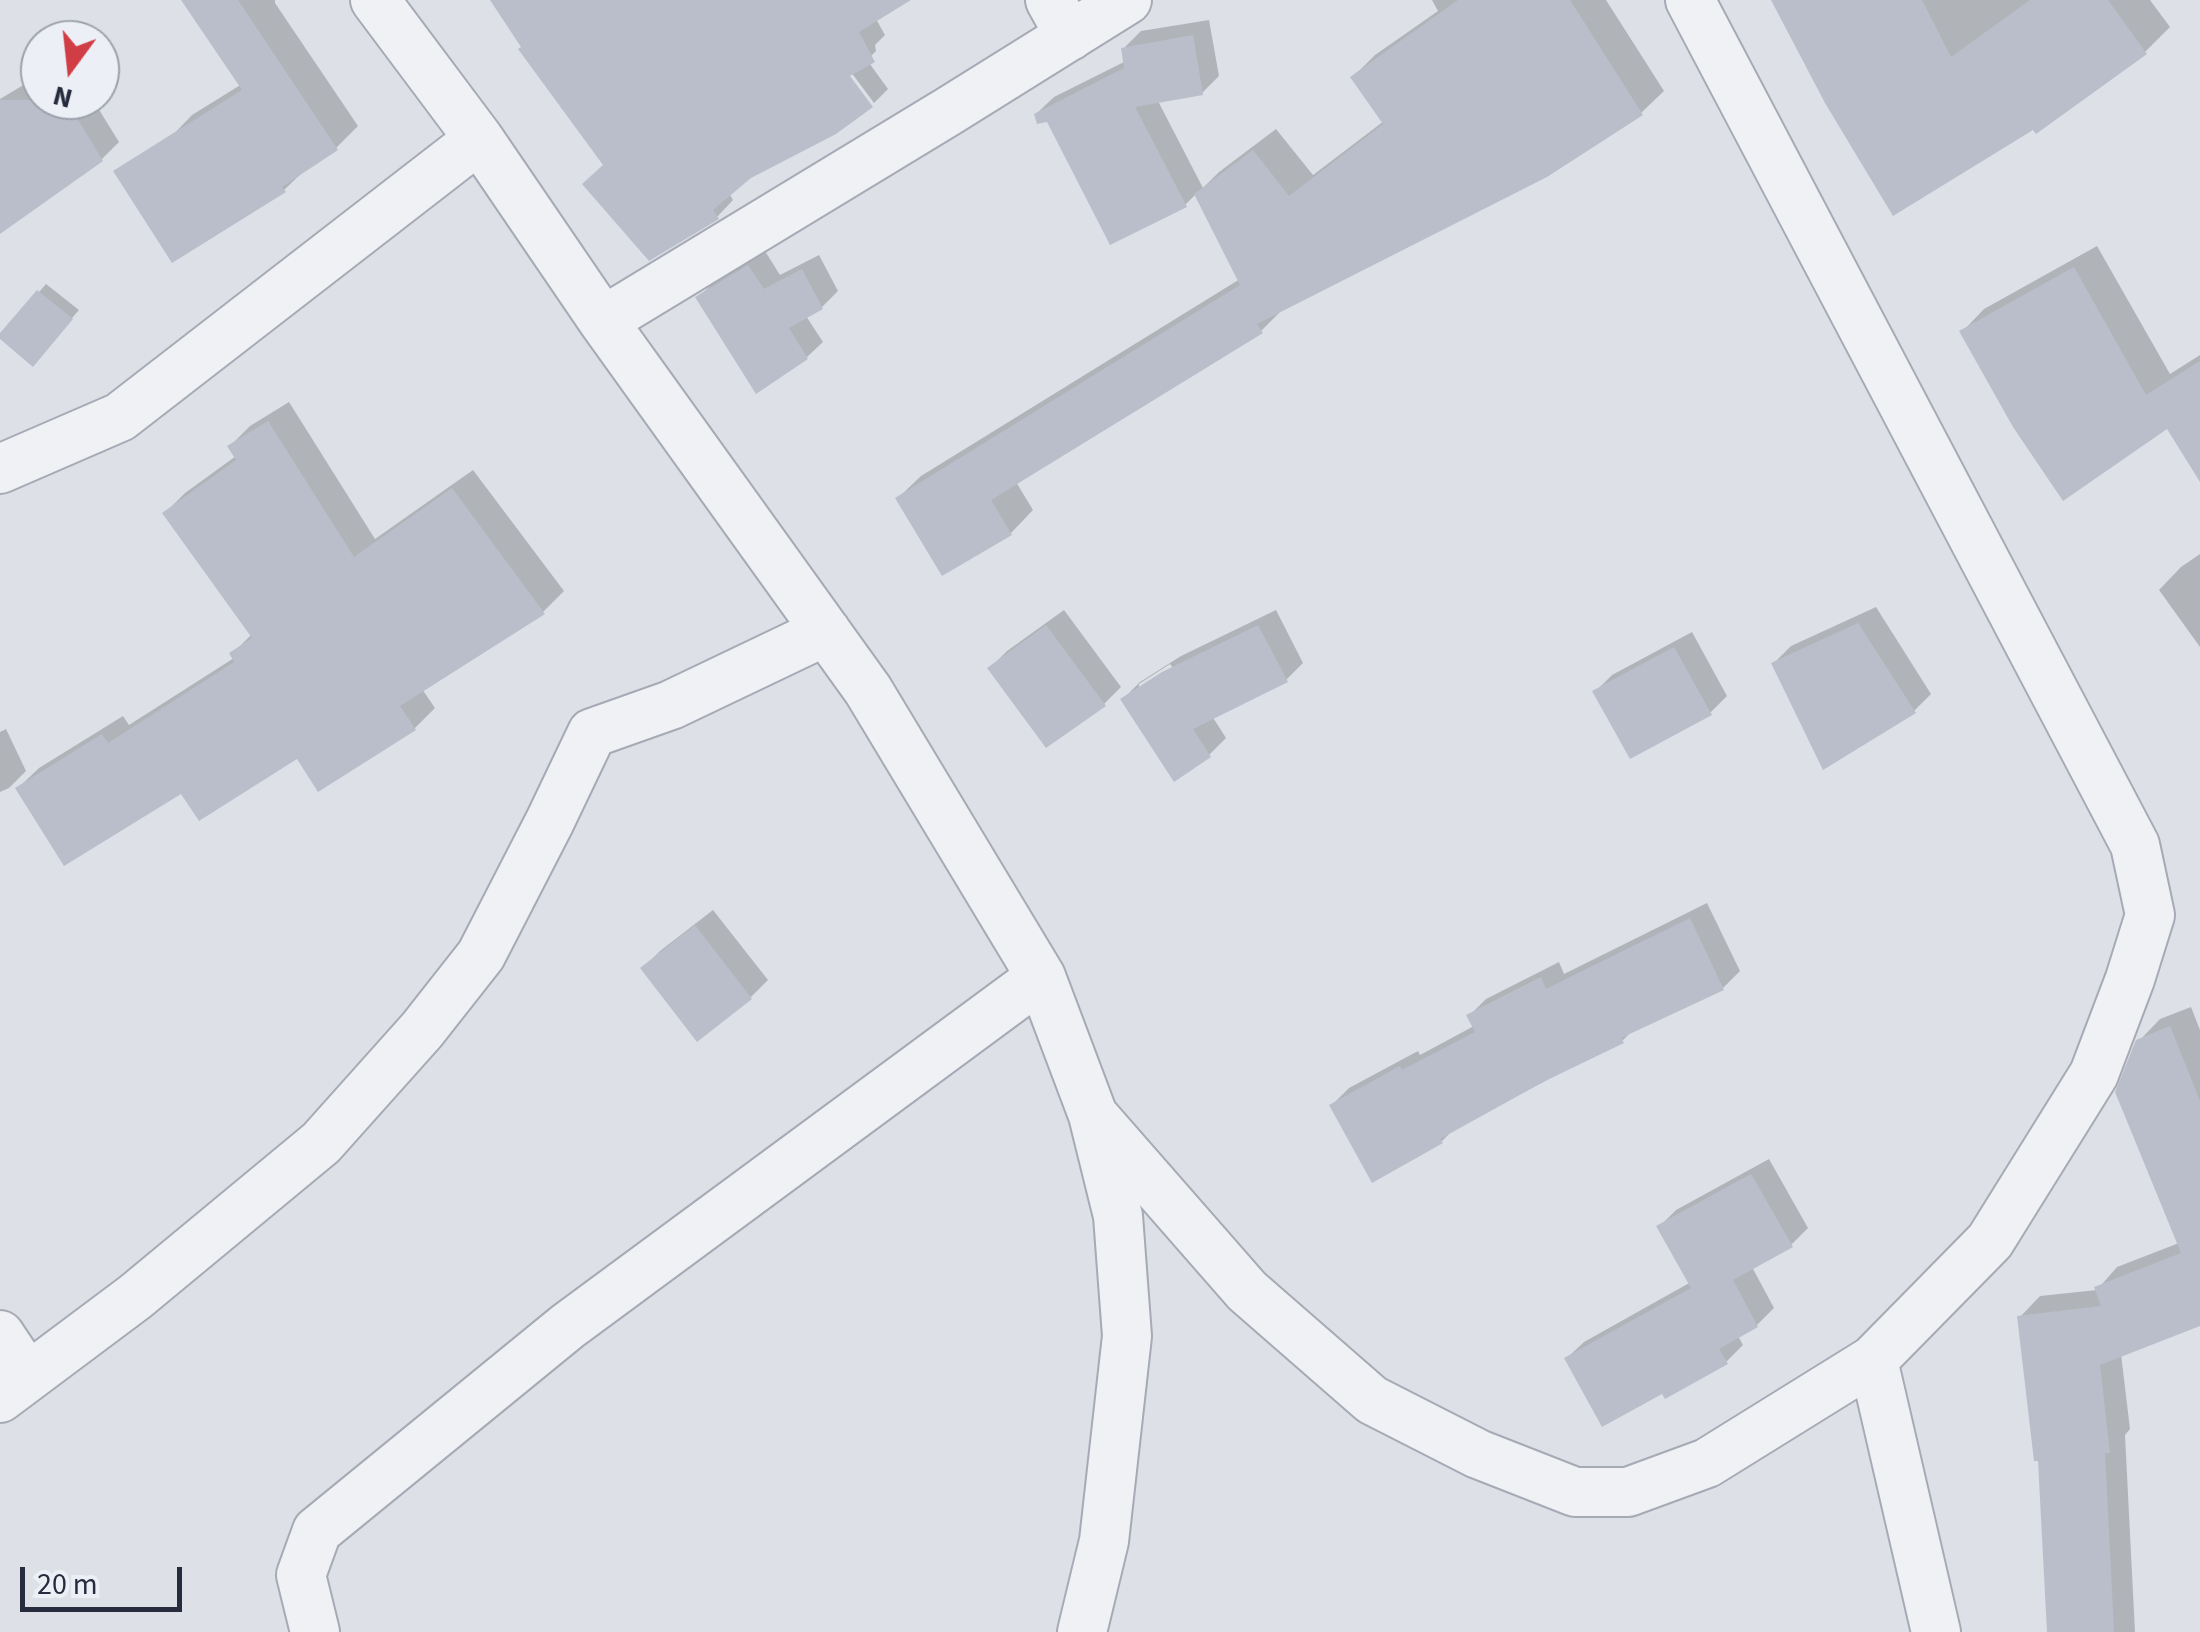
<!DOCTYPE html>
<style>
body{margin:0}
#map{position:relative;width:2200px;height:1632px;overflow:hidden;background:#dde0e7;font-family:"Source Sans 3",sans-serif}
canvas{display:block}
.north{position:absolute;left:20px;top:20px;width:100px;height:100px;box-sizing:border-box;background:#eceff5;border:2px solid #9da1ac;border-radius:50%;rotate:195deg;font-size:28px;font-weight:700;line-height:40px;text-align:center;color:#262c3e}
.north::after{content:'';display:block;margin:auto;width:35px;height:45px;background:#d13d45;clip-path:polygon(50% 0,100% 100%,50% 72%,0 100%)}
.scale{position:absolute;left:20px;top:1567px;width:162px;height:45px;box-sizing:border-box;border:5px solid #262c3e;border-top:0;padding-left:12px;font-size:30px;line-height:35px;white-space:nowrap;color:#262c3e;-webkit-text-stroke:8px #eceff5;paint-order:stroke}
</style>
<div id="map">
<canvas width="2200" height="1632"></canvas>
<div class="north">N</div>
<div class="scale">20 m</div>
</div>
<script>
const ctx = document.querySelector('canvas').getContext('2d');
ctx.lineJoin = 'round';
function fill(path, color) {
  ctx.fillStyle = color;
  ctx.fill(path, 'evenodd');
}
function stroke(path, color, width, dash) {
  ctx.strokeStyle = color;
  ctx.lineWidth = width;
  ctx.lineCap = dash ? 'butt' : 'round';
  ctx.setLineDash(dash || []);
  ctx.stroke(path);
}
fill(new Path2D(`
 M184 0H275V3L358 126 336 148 307 168 284 190 169 139 192 115 242 84Z
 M493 0H906L876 19 885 35 875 45 876 51 867 60 888 89 874 103 845 64 749 176 729 193 733 200 717 217 605 164Z
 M1432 0H1606L1664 91 1641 113 1285 307 1261 331 1016 482 1033 510 1011 533 943 573 898 498 921 476 1240 279 1196 194 1185 205 1048 120 1036 114 1054 97 1126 61 1124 48 1141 31 1209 20 1219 76 1202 93 1158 101 1203 188 1219 172 1276 129 1313 175 1384 121 1353 77 1375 55 1438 11Z
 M1774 0H2150L2170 27 2145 52 2037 130Z
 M40 75V100H93L119 142 102 159 0 229V99Z
 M2097 246 2170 374 2200 355V477L2168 426 1962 332 1984 309Z
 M765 251 780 275 819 255 838 291 822 307 806 316 823 342 807 357 698 298 714 282Z
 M46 284 79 310 40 355 39 292Z
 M289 402 375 539 473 470 564 591 543 612 422 689 435 708 415 728 297 755 18 788 39 768 123 716 129 725 234 658 232 654 252 634 165 513 185 493 236 456 230 446 250 426Z
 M2200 554V647L2159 590 2181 567Z
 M1876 607 1931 694 1914 711 1774 663 1791 646Z
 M1064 610 1121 687 1104 704 990 668 1007 651Z
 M1276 610 1303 663 1286 680 1212 716 1226 738 1209 755 1123 699 1140 682 1181 656ZM1170 664 1173 668 1139 689V684Z
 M1692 632 1727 696 1710 713 1595 692 1612 675Z
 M6 729 26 771 9 788 0 792V732Z
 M1707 903 1740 971 1723 988 1632 1031 1622 1041 1455 1128 1442 1141 1332 1105 1349 1088 1418 1051 1420 1055 1474 1026 1469 1016 1486 999 1559 962 1564 974Z
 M713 910 768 980 751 997 698 1038 643 968 660 951Z
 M2191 1007 2200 1030V1323L2121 1354 2130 1429 2125 1435 2135 1632H2049L2041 1458 2020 1317 2040 1296 2097 1290 2117 1267 2179 1243 2139 1041 2160 1019Z
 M1769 1159 1808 1228 1791 1245 1752 1267 1774 1308 1757 1325 1738 1336 1743 1345 1726 1362 1662 1390 1567 1358 1584 1342 1691 1282 1659 1227 1676 1210Z`), '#0003');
fill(new Path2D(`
 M181 0H238L338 150 282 187 286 192 172 263 113 171 242 90Z
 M490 0H911L859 32 875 62 850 76 873 107 836 134 751 178 713 210 719 219 649 261 582 184 603 165 518 49 521 47Z
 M1458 0H1570L1643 115 1547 177 1257 324 1263 333 991 500 1012 535 942 576 895 498 1240 285 1194 194 1253 150 1289 196 1383 124 1350 77Z
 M1771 0H1922L1951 57 2030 0H2108L2147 54 2036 134 2033 130 1893 216 1825 103Z
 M1193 35 1203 95 1135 107 1187 207 1110 245 1047 122 1037 124 1034 114 1124 68 1121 48Z
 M0 100H66L103 161 0 234Z
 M748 265 764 289 802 269 823 309 789 328 808 359 756 394 695 297Z
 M2074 267 2146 395 2200 361V482L2167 429 2063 501 2013 427 1959 331Z
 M37 290 73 319 33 367 0 339V333Z
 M268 421 354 557 452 488 545 614 400 706 416 730 318 792 297 759 199 821 181 794 64 866 15 788 102 734 108 743 234 662 229 653 252 638 162 513 236 460 227 446Z
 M1858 623 1916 713 1823 770 1771 663Z
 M1046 625 1106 706 1046 748 987 668Z
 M1258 625 1288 682 1193 729 1211 757 1174 782 1120 699 1162 672Z
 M1674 647 1712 715 1630 759 1592 691Z
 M1690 918 1724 990 1621 1038 1624 1043 1545 1081 1440 1139 1443 1143 1372 1183 1329 1105 1400 1066 1402 1070 1475 1032 1466 1015 1541 977 1546 989Z
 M695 925 752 999 697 1042 640 968Z
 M2170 1026 2200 1101V1326L2100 1365 2110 1453H2105L2114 1632H2047L2038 1461H2034L2017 1316 2101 1306 2094 1287 2181 1253 2115 1092 2136 1040Z
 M1751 1174 1793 1247 1733 1280 1758 1327 1719 1349 1728 1364 1665 1399 1662 1394 1602 1427 1564 1358 1691 1288 1656 1226Z`), '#babeca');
const minor = new Path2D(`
 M375 0 479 139 603 321 868 690 1041 977 1093 1115 1118 1216 1127 1336 1104 1541 1082 1632
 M1050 0 1070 36
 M603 321 949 111 1127 0
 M0 469 120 417 479 139
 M1093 1115 1247 1291 1372 1400 1478 1454 1575 1492H1628L1707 1463 1873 1360 1990 1241 2094 1074 2130 979 2150 915 2135 845 1690 0
 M0 1335 28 1377
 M1873 1360 1936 1632
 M0 1398 135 1297 321 1143 422 1030 481 955 550 821 592 733 671 705 826 631
 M315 1632 301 1575 317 1531 568 1326 1041 977`);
stroke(minor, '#a6aab4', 52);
stroke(minor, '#eff1f5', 48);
</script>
